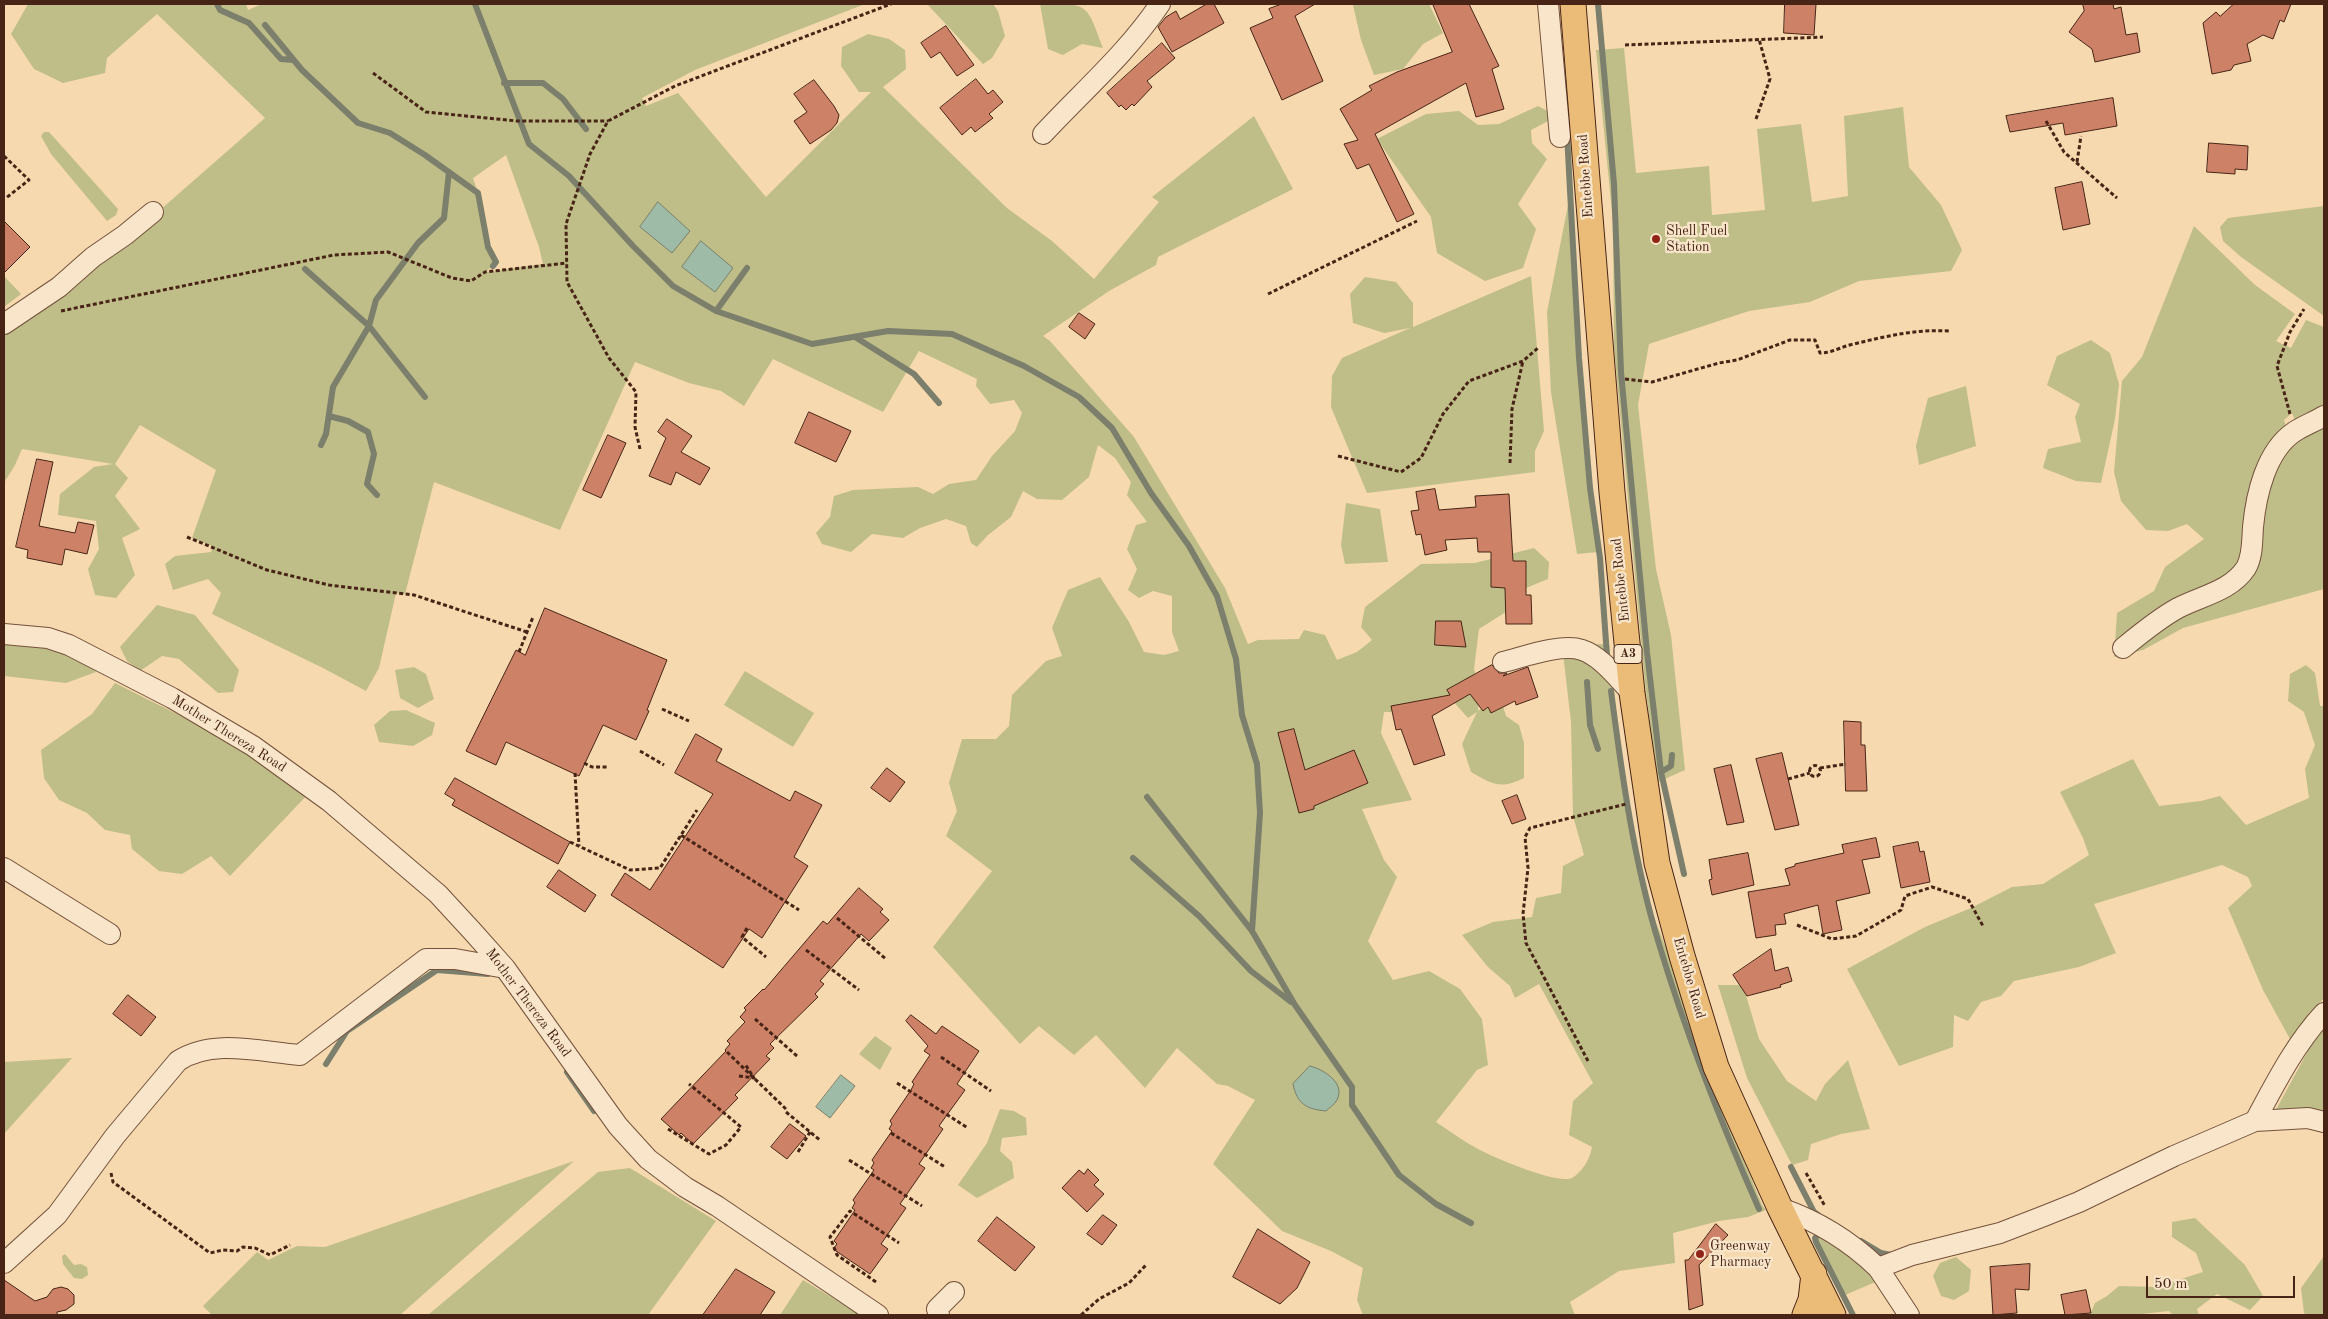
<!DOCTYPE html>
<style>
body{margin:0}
#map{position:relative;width:2328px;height:1319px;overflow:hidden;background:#f6d9ae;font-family:"Old Standard TT",serif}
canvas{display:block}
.frame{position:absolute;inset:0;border:5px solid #482416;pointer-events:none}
.scale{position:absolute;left:2146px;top:1276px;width:149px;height:22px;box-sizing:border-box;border:2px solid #482416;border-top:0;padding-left:6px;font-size:15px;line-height:18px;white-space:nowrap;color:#482416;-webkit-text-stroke:4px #f9e6ca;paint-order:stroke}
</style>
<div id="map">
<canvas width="2328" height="1319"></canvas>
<div class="frame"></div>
<div class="scale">50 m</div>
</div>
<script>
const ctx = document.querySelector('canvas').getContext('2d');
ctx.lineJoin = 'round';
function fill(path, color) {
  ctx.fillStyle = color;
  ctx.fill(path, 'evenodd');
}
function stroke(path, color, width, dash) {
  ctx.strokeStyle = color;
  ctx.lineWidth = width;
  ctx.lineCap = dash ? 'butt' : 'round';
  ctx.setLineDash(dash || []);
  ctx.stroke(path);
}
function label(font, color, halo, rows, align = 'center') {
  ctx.font = font + ' "Old Standard TT",serif';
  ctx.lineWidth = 4.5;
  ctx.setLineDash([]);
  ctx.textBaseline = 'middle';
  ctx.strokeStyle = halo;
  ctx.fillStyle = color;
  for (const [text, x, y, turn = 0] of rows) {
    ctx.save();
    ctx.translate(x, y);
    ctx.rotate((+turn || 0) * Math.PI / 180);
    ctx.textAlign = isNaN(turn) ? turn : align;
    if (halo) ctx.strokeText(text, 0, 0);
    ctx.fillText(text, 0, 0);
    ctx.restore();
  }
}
fill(new Path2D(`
 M28 4H246L248 10 262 4H865L695 70 642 98 646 106 678 93 766 197 871 92H859L841 66 842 47 868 34 889 39 905 50 906 69 883 87 1007 208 1052 241 1094 279 1159 202 1152 197 1254 116 1293 189 1158 257 1156 265 1109 291 1043 336 1050 341 1134 437 1225 588 1248 644 1258 640 1299 639 1304 630 1325 635 1337 660 1357 652 1372 640 1361 627 1365 607 1421 564 1475 563 1534 548 1549 562 1548 579 1526 588 1520 603 1479 629 1474 669 1480 689 1478 711 1493 700 1503 706 1506 716 1519 725 1524 743V778C1500 790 1492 784 1471 772L1462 744 1477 712 1468 718 1452 700 1408 712H1384L1381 733 1412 800 1362 809 1384 860 1397 877 1368 941 1393 980 1429 971 1460 989 1482 1019 1488 1065 1477 1070 1436 1122C1450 1131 1463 1141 1478 1149 1493 1157 1558 1185 1572 1178 1583 1171 1590 1159 1592 1147L1569 1135 1573 1101 1593 1083 1539 984 1515 998 1510 986 1488 967 1462 935 1493 922 1532 917 1536 898 1561 893 1563 866 1584 855 1573 816 1571 722 1562 645 1609 644 1627 814 1640 882 1672 963 1713 1084 1762 1205 1766 1210 1748 1217 1719 1221 1673 1233 1675 1263 1619 1271 1570 1302 1575 1315H1363L1357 1300 1363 1268 1331 1251 1282 1231 1213 1164 1255 1100 1228 1086 1217 1084 1177 1048 1145 1088 1096 1035 1074 1055 1039 1026 1020 1044 933 947 992 871 946 836 957 811 949 783 962 739H996L1009 726 1012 695 1046 661 1062 656 1052 628 1068 590 1100 577 1129 622 1144 652 1164 655 1179 651 1172 632V596L1153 591 1139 598 1128 590 1137 569 1127 549 1136 525 1147 522 1127 495 1131 482 1115 458 1098 445 1089 477 1062 500 1037 499 1023 491 1011 517 988 535 977 547 971 543 966 526 946 519 920 528 903 538 872 534 851 552 822 544 816 533 830 517 834 496 853 490 918 487 933 494 949 484 976 480 992 456 1015 431 1022 413 1014 400 990 404 976 386 977 379 919 351 883 412 773 359 744 406 721 391 689 383 635 362 560 530 434 482 405 594 396 593 379 668 366 691 323 668 212 614 221 593 208 579 173 590 165 564 175 556 211 552 212 546 192 538 216 470 140 425 115 464 128 478 115 496 140 529 122 538 135 575 116 598 95 595 88 569 99 549 96 521 58 515 60 494 94 467 113 464 22 449 15 465 4 483V333L39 307 53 304 265 118 157 14 107 58 105 73 63 83 34 69 11 34ZM506 155 539 247 543 264 486 272 496 262C481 236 483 206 473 178Z
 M927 4H993L998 11 1005 36 992 58 983 64Z
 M1040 4C1089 4 1086 2 1103 48L1082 44 1063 55 1048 49Z
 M1357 4H1429L1443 33 1423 44 1403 69 1374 75 1361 40 1353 5Z
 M1624 48 1636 173 1709 166 1712 215 1765 210 1757 129 1801 124 1812 202 1848 196 1844 116 1903 107 1909 167 1941 205 1962 250 1951 271 1859 281 1810 302 1749 311 1649 344 1638 405 1656 569 1671 635 1685 770 1658 782 1645 684 1614 347 1613 222 1596 50Z
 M1538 106 1551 113 1550 120 1531 130 1532 143 1547 159 1518 204 1536 229 1523 268 1485 281 1437 253 1431 217 1377 139 1426 114 1459 111 1478 125 1499 124Z
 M44 132H49L118 209 116 215 107 221 51 154 41 136Z
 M1568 205 1598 552 1577 554 1551 392 1547 312Z
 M2324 206V316L2241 257 2223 241 2220 227 2228 218Z
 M2194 226 2255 285 2295 314 2276 341 2291 348 2306 320 2324 327V410L2296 423 2292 413 2284 420 2288 433 2296 438 2324 423V589L2183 628 2143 650 2114 657 2117 613 2154 591 2165 567 2204 539 2187 524 2168 531 2146 530 2121 501 2114 472 2122 381 2142 357Z
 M4 276 21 294 4 307Z
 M1531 276 1544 431 1535 451V472L1367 493 1331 407 1332 376 1342 358 1410 328 1384 333 1353 323 1350 294 1365 277 1396 282 1413 303V327Z
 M2091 340 2110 353 2119 384 2115 419 2101 483 2076 481 2043 468 2048 449 2081 442 2075 417 2080 404 2047 385 2057 356Z
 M1966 386 1976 446 1919 465 1916 446 1928 398Z
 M1346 503 1380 509 1388 562 1345 564 1341 545Z
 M157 605 195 615 239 670 233 692 218 693 179 659 162 656 140 671 127 661 120 647Z
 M4 640 17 641 76 654 96 672 66 683 4 676Z
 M2306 665 2315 673 2320 706H2324V998L2307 1016 2295 1048 2263 990 2228 908 2252 886 2248 877 2222 865 2094 904 2116 953 2079 967 2014 981 2001 996 1981 1002 1968 1021 1954 1015 1953 1047 1899 1066 1847 969 1925 927 1971 908 2012 887 2043 884 2089 855 2083 838 2060 792 2133 759 2159 806 2201 801 2220 796 2246 825 2309 798 2305 769 2315 745 2304 712 2288 701 2290 674Z
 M414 667 426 674 434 699 418 708 400 698 395 670Z
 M745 671 814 713 793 747 724 705Z
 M115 683 209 730 311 791 230 876 211 856 182 874 159 871 132 849 130 835 105 830 87 813 59 800 44 778 41 750 92 714Z
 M406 710 435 723 432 735 413 746 379 742 374 725 390 711Z
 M1718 985H1743L1759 1039 1787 1081 1816 1101 1825 1084 1848 1060 1870 1129 1841 1134 1811 1144 1808 1160 1792 1165 1747 1078Z
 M2324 1030V1132L2272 1117 2315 1038Z
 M875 1036 892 1048 880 1070 859 1054Z
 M72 1058 4 1134V1062Z
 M1000 1109 1014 1111 1026 1118 1027 1135 1002 1138 1000 1151 1012 1162 1014 1178 977 1198 958 1185 987 1143Z
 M574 1161 400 1315H212L203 1306 257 1252 268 1260 297 1246 325 1247Z
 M630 1168 716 1221 648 1315H428L598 1172Z
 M2195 1218 2245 1265 2263 1296 2250 1310 2217 1294 2197 1309 2199 1315H2173L2169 1311 2133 1315H2090L2095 1303 2107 1296 2119 1286 2156 1287 2203 1272 2196 1253 2172 1237V1222Z
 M1819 1236H1829L1880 1280 1845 1295 1815 1240Z
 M65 1254 74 1265 81 1264 87 1267 88 1275 82 1279 74 1278 63 1264 62 1256Z
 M2324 1256V1315H2307L2304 1313 2301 1288Z
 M1956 1257 1971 1270 1969 1291 1954 1300 1941 1296 1933 1276 1940 1263Z
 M803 1280 861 1315H780Z`), '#bfbe88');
const water = new Path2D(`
 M658 202 690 231 672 253 640 227Z
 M701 241 733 268 715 292 682 267Z
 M1310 1066C1323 1069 1346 1083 1337 1100 1335 1104 1329 1108 1326 1111 1306 1109 1297 1104 1293 1084Z
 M841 1075 855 1086 830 1118 816 1107Z`);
fill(water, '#9dbba6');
stroke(water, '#7b7f6c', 1);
stroke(new Path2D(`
 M217 4 220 10 249 23 281 59 293 60
 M475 4 529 144 569 176 633 246 673 286 716 311 812 344 888 331 952 334 1024 366 1079 397 1112 428 1151 493 1189 546 1217 596 1236 659 1242 715 1257 764 1260 813 1252 931
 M1598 4 1614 184 1621 372 1647 652 1661 772
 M265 25 302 70 358 123 390 133 425 155 478 193 488 247 496 262 493 266
 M504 83H543L563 99 586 129
 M1567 134 1579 358 1590 488 1600 558 1607 656
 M305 269 369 326 425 397
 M716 311 747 268
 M855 337 914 374 939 403
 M329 416 348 421 368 432 374 454 367 484 377 495
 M321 445 326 434 333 387 369 326 376 300 418 243 444 218 449 172
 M1587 682 1590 725 1598 749
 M1611 691C1622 776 1634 862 1659 944 1686 1034 1721 1123 1759 1209
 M1672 755 1671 766 1661 772 1684 874
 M1147 797 1252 931 1295 1005 1352 1087V1105L1399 1175 1436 1204 1471 1223
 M1133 858 1199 916 1251 971 1291 1002
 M326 1064 347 1031 437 970 488 974
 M567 1072 594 1111
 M1791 1167 1814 1212 1818 1215
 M1824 1235H1818L1815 1238 1816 1242 1853 1315
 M1861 1241 1881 1253 1891 1255`), '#7b7f6c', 6);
const building = new Path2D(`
 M1207 4H1214L1224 23 1172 52 1158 27 1166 17 1176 11 1180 19Z
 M1282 4H1315L1295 16 1323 81 1282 100 1250 28 1273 18 1269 9Z
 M1433 4H1469L1499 66 1492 69 1504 109 1476 117 1466 83 1375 134 1414 214 1397 222 1369 164 1357 169 1344 144 1358 140 1340 109 1372 90 1369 86 1397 72 1452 52Z
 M1785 4H1816L1814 35 1784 33Z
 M2083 4H2113L2114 9 2121 7 2126 35 2137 33 2140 52 2095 62 2092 49 2069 32 2084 11Z
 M2234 4H2291L2284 22 2280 20 2273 39 2263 35 2247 44 2251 61 2234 65 2231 70 2212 74 2203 23 2216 12 2220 16Z
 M946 26 974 65 957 76 940 52 931 58 921 43Z
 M1162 43 1175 58 1147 81 1152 87 1134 106 1132 104 1126 110 1121 105 1119 107 1107 93Z
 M976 79 988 94 993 90 1003 102 989 114 993 118 975 132 971 127 962 135 940 108Z
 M814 80 834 106 839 115 837 123 831 130 810 144 794 121 807 112 794 94Z
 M2113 98 2117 126 2065 135 2063 123 2010 132 2006 116Z
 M2209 143 2248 146 2247 170 2235 169V174L2207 172Z
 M2082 182 2090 224 2063 230 2055 188Z
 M4 221 30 247 4 273Z
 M1079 313 1095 324 1085 339 1069 327Z
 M809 412 851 431 836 462 795 443Z
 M667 419 692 436 681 452 710 468 700 485 676 472 671 485 649 476 666 438 658 432Z
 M608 435 626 443 601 498 583 490Z
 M37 459 53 462 39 526 75 533 78 522 94 525 87 554 65 549 62 565 27 558 28 550 16 547Z
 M1435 489 1439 510 1476 507 1475 496 1509 494 1513 561H1526V595H1531L1532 624H1506L1505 588 1491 587V552H1478L1477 538 1445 540 1447 550 1425 555 1421 534 1416 535 1411 511 1419 510 1416 492Z
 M545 608 667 660 647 710 649 711 636 740 603 725 579 776 506 742 496 765 466 751 516 650 525 655Z
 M1436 621H1461L1466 647 1435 645Z
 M1492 665 1499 673H1507L1503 676 1528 667 1538 697 1516 705 1515 701 1491 713 1488 707 1483 711 1470 694 1432 716 1445 755 1414 765 1401 729 1396 730 1391 706 1450 695 1447 690Z
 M1844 721 1861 722V745H1865L1867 791H1846Z
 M1294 729 1305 770 1354 750 1368 783 1314 806V809L1299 813 1278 733Z
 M696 734 722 749 716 761 790 801 795 791 822 805 794 857 808 866 762 938 749 929 723 968 611 895 625 873 650 890 713 794 675 773Z
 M1782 753 1799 825 1775 830 1756 759Z
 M1731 765 1744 822 1727 825 1714 769Z
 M887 768 905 782 890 802 871 788Z
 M455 778 570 842 558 864 452 805 455 800 445 794Z
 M1517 795 1526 819 1512 824 1502 801Z
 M1876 838 1880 857 1862 860 1870 893 1836 901 1842 930 1823 934 1818 905 1784 914 1786 924 1775 925 1776 935 1756 938 1748 892 1790 885 1785 869 1795 866V864L1844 853 1842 845Z
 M1918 842 1920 852 1924 851 1930 882 1901 888 1893 847Z
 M1748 853 1754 885 1712 895 1709 880 1712 879 1709 860Z
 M559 870 596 895 585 912 547 887Z
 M859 888 883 909 880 912 889 920 869 941 861 934 820 981 824 984 815 994 818 997 770 1044 774 1048 766 1056 770 1059 735 1095 738 1098 693 1144 681 1133 679 1135 661 1119 726 1051 725 1050 730 1044 727 1041 745 1022 740 1017 746 1010 744 1008 763 989 764 990 823 921 827 924Z
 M1771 949 1775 971 1788 967 1792 981 1780 985 1781 987 1747 996 1733 975Z
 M128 995 156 1017 141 1036 113 1014Z
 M911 1015 936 1034 942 1026 979 1051 957 1084 965 1090 939 1126 943 1129 919 1164 925 1168 900 1204 906 1208 881 1244 888 1249 870 1274 833 1249 837 1244 834 1241 855 1210 852 1208 855 1203 853 1200 874 1170 871 1168 874 1163 872 1160 892 1131 889 1129 892 1124 890 1121 911 1090 914 1084 912 1082 930 1055 924 1051 928 1046 906 1021Z
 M790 1124 806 1136 787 1159 771 1147Z
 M1088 1169 1099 1180 1094 1185 1104 1194 1087 1212 1062 1188 1079 1170 1084 1174Z
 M1103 1215 1117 1225 1102 1245 1087 1234Z
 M997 1217 1035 1247 1015 1271 978 1241Z
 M1716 1224 1728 1235 1699 1265 1703 1305 1689 1310 1685 1260H1688Z
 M1258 1229 1310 1262 1297 1288 1280 1304 1233 1277Z
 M2030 1264 2029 1290 2015 1289 2017 1313 1993 1315 1990 1267Z
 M736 1269 775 1292 760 1315H703Z
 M4 1280 35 1301 47 1297 53 1289 61 1287 68 1289 74 1295V1304L66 1310 57 1312V1315H4Z
 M2086 1290 2091 1313 2065 1315 2061 1295Z`);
fill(building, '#cd8267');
stroke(building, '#482416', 1);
const minor = new Path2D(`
 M1548 4 1560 137
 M1043 134C1083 91 1128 52 1160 4
 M4 324 59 287 93 257 125 235 153 212
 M4 634 48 638 69 645 172 698 253 746 329 801 438 894 473 932 505 968 618 1126 648 1159 685 1187 717 1206 878 1315
 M2123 648C2140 634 2158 619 2178 608 2201 596 2231 591 2246 568 2253 556 2252 540 2253 527 2256 495 2266 451 2294 432 2303 426 2314 422 2324 416
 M1503 662C1524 657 1561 643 1582 650 1601 656 1618 679 1632 693
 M4 868 110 934
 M2255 1121C2275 1084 2295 1044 2324 1013
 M1780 1208C1818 1221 1850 1241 1878 1268L1912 1255 2000 1233 2044 1216 2079 1202 2174 1156 2255 1121 2308 1118 2324 1122
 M4 1263 57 1215 115 1136 178 1061C213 1038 260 1052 300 1055L426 959H455L505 968
 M1878 1268 1909 1315
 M939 1315 937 1309 954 1292`);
const major = new Path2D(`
 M1573 4 1612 492 1632 693 1657 863 1682 956 1716 1067 1780 1208 1833 1315
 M1805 1315 1811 1300 1814 1274`);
stroke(minor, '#74513c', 22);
stroke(major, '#482416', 27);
stroke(new Path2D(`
 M1625 45 1823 37
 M373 73 426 112 517 121H608
 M1756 119 1770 79 1759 39
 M2046 121 2064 152 2117 198
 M4 156 29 180 6 198
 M2077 162 2081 136
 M1268 294 1417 221
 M61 311 334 255 388 252 452 278 471 281 485 272 567 263
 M1625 379 1652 382 1719 363 1737 360 1790 340H1815L1820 353C1833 353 1842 346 1854 344 1886 336 1917 329 1950 331
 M2290 414 2277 366 2290 332 2304 309
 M640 449 635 427 636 392 609 358 567 282 566 224 590 154 608 121 675 86 891 4
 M1338 456 1401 472 1421 458 1443 414 1469 381 1523 361 1538 348
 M1510 463 1512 409 1523 361
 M187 537 267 570 329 585 414 595 527 632
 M519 652 533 617
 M662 709 689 721
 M640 751 664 765
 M584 763 592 767H607
 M1809.5 771a5.5 5.5 0 1 1 11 0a5.5 5.5 0 1 1-11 0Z
 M1820 768 1846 764
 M575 773 579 846
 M1788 779 1810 773
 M681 835 799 910
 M570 842 630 870 660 868 697 810
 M837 918 886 959
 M1797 925 1832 939 1856 936 1901 910 1905 896 1932 887 1968 899 1983 926
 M747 928 742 937 766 957
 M806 950 859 990
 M755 1019 797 1056
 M727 1052 787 1110
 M941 1057 991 1091
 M1588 1061 1526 943 1523 914 1528 868 1525 837 1530 828 1626 804
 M739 1076 754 1078 745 1064
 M897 1083 968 1128
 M786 1112 821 1141
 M668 1129 709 1154 726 1145 741 1127 689 1084
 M891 1133 945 1167
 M798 1152 810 1132
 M849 1160 922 1206
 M111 1173 113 1182 210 1253 223 1250 237 1251 243 1247 255 1248 270 1255 290 1245
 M1806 1173 1825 1206
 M876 1282 837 1255 830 1237 850 1211 899 1243
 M1081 1315 1099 1299 1129 1283 1146 1265`), '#482416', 3, [4, 2.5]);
stroke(minor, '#f9e6ca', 20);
stroke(major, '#ebbc77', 25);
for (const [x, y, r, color] of [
 [1656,239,5,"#8f2418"],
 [1700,1254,5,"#8f2418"]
]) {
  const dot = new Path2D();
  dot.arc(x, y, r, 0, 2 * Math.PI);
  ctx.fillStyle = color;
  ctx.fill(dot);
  stroke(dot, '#f9e6ca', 2);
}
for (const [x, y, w] of [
 [1628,654,28]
]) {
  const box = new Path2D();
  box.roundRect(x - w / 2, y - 9.5, w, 19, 4);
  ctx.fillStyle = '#f9e6ca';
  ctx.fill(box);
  stroke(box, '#482416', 1);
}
label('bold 12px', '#482416', null, [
 ["A3",1628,654]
]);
label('14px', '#482416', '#f9e6ca', [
 ["Entebbe Road",1586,176,-94],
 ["Entebbe Road",1621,580,-96],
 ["Mother Thereza Road",229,734,32],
 ["Entebbe Road",1689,978,74],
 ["Mother Thereza Road",528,1003,53]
]);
label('14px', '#482416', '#f9e6ca', [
 ["Shell Fuel",1666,231],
 ["Station",1666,247],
 ["Greenway",1710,1246],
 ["Pharmacy",1710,1262]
], 'left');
</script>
